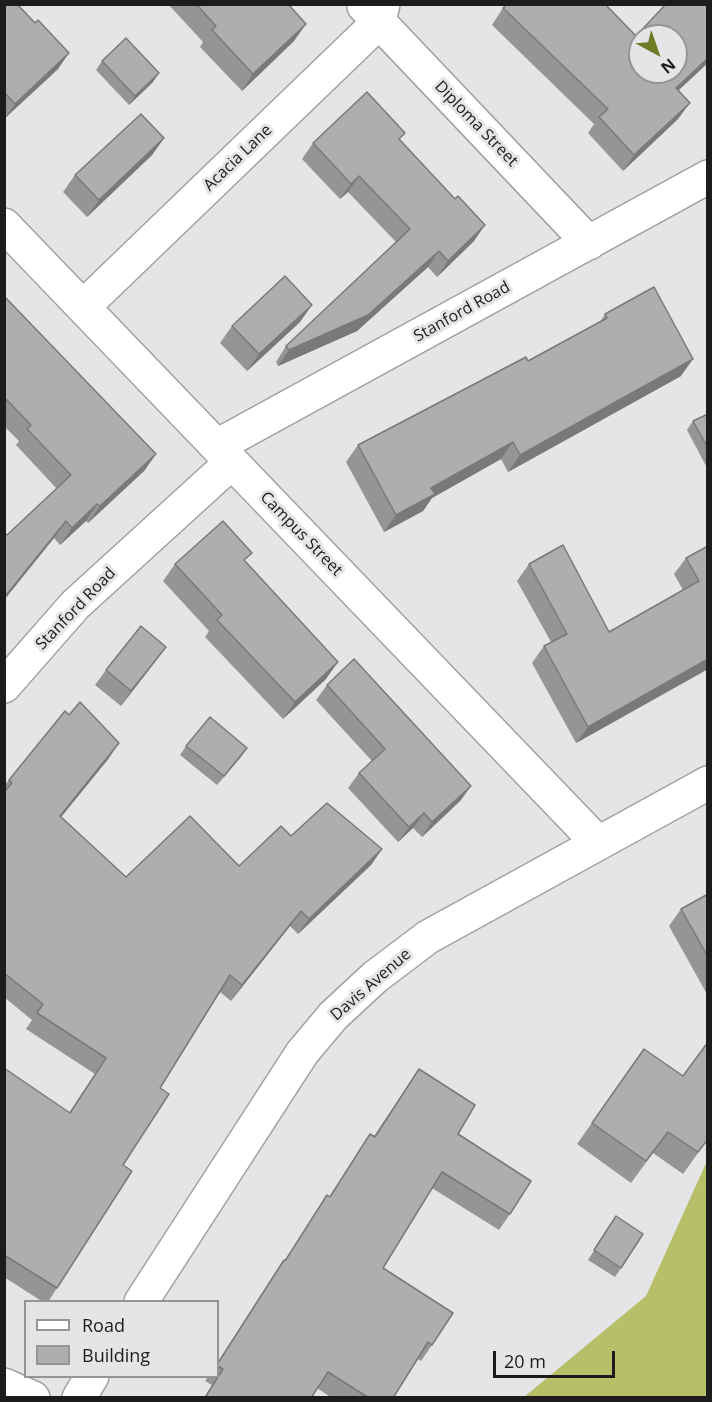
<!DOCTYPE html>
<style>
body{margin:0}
#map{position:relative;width:712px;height:1402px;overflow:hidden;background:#e4e5e7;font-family:"Open Sans",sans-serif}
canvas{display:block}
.frame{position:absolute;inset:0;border:6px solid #1c1c1d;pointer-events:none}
.legend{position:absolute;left:24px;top:1300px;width:195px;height:78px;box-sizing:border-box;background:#e4e5e7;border:2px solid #949596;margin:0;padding:8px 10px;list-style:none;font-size:18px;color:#1c1c1d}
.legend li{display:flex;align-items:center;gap:12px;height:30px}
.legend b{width:30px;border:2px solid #949596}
.north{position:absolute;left:628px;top:24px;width:60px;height:60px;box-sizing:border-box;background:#e4e5e7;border:2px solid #949596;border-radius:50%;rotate:140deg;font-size:16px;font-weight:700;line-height:24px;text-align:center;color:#1c1c1d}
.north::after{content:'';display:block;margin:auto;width:21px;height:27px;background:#707b27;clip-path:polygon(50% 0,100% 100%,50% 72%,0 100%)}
.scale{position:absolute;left:493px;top:1351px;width:122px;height:27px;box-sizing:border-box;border:3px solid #1c1c1d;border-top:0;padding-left:8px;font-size:18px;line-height:21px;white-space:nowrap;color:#1c1c1d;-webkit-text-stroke:4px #e4e5e7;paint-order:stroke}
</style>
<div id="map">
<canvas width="712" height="1402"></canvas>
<div class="frame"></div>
<ul class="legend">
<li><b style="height:8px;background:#fff"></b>Road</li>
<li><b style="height:16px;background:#aeadaf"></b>Building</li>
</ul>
<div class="north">N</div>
<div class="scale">20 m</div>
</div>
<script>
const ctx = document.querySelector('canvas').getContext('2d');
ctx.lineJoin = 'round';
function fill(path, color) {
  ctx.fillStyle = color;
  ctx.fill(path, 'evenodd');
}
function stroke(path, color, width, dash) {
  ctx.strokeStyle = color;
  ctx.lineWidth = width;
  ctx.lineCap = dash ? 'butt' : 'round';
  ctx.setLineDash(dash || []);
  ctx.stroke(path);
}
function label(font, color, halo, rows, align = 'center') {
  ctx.font = font + ' "Open Sans",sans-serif';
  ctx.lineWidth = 6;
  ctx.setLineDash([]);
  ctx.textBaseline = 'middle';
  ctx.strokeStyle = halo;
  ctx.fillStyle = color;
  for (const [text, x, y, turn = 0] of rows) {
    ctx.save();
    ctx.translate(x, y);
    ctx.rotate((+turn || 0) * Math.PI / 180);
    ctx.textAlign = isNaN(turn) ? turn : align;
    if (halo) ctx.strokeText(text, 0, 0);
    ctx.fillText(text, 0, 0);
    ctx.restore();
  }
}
fill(new Path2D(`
 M707 1161V1397H524L646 1296Z`), '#b8bf69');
const minor = new Path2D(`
 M364 6 589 243
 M4 225 598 843
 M83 307 379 22 383 4
 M217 446 708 177
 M4 686 75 605 232 462
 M141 1302 302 1053 333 1016 375 977 428 937 708 783
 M4 1385 33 1398
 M79 1398 92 1376`);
stroke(minor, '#a0a1a3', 36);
stroke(minor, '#fff', 33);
fill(new Path2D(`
 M4 4 58 69 4 119Z
 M168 4H288L294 41 242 91 200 47 203 42Z
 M503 8 678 91V119L623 171 588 133 594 124 492 25Z
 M102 61 153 82 129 105 96 70Z
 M164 138 152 155 87 217 63 192 75 175Z
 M400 140 474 241 437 277 428 267 357 331 278 366 276 362 286 346 396 242 348 192 340 199 302 159 313 143Z
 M4 296 156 454 144 471 88 523 86 521 60 545 54 538 4 600V533L7 535 57 489 16 445 19 441 4 426Z
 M605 314 681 376 508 472 501 459 432 498 423 511 384 532 346 462 358 445 528 361 600 322Z
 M300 322 247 371 220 343 232 326Z
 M708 414V465L706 466 687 430 693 421Z
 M708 546V669L576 743 532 663 544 646 551 642 517 581 529 564 609 632 683 590 674 574 686 558Z
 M246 562 326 679 283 719 205 637 209 631 163 581 175 564Z
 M166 647 121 706 95 685 106 670Z
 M327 685 461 800 422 837 413 828 398 842 348 788 359 773 372 761 316 700Z
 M186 746 247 748 217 785 180 755Z
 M109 758 61 817 126 877 239 866 291 836 382 849 371 865 298 934 290 926 231 1001 220 992 160 1088 123 1165 57 1288 48 1302H43L4 1277V1068L69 1113 95 1074 26 1029 32 1020 4 997V786L9 780Z
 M708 894V996L669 926 681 909Z
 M644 1049 708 1139 683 1174 653 1153 631 1183 577 1144Z
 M419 1069 458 1134 510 1214 499 1230 432 1188 383 1268 432 1345 421 1361 418 1359 393 1398H332L317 1388 311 1398H204L212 1385 205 1381 208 1377H218V1362L273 1276 284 1260 285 1261 327 1195 329 1197 370 1134 374 1136Z
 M616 1216 621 1268 615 1277 588 1260Z`), '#969596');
fill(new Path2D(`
 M306 24 294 41 242 91 253 74Z
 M69 53 58 69 4 119 15 104Z
 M708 58V63L664 104 676 88Z
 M159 73 153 82 129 105 135 96Z
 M690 103 678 119 623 171 634 155Z
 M164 138 152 155 87 217 99 200Z
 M359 176 348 192 340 199 351 184Z
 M485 225 474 241 437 277 448 261Z
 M439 251 428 267 357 331 278 366 289 350Z
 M312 305 300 322 247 371 259 354Z
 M693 359 681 376 508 472 520 455Z
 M513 442 501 459 432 498 423 511 384 532 396 515 431 488Z
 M156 454 144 471 88 523 100 506Z
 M97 504 86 521 60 545 72 528Z
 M66 521 54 538 4 600 7 594Z
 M166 647 155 662 121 706 131 691Z
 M708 659V669L576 743 588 727Z
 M338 662 326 679 283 719 295 702Z
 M119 743 109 758 49 832 60 816Z
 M247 748 241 757 217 785 224 776Z
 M471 786 461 800 422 837 432 822Z
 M424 813 413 828 398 842 409 827Z
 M382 849 371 865 298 934 309 919Z
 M301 911 290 926 231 1001 242 985Z`), '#7a797a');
const building = new Path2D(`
 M4 4H17L35 23 38 20 69 53 15 104 4 92Z
 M196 4H288L306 24 253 74 212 30 216 26Z
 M507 4H605L636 36 666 4H708V58L676 88 690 103 634 155 599 117 608 109 503 8ZM640 36H676V72H640Z
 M126 38 159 73 135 96 102 61Z
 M367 92 405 133 399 139 455 199 458 196 485 225 448 261 439 251 368 315 289 350 286 346 410 229 359 176 351 184 313 143Z
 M141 114 164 138 99 200 75 175Z
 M285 276 312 305 259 354 232 326Z
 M654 287 693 359 520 455 513 442 431 488 435 494 396 515 358 445 526 357 528 361 607 318 605 314Z
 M4 296 156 454 100 506 97 504 72 528 66 521 7 594 4 592V533L7 535 71 475 27 429 31 425 4 397Z
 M708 414V448L693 421Z
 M223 521 252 553 244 560 338 662 295 702 217 620 222 615 175 564Z
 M563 545 609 632 699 581 686 558 708 546V659L588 727 544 646 567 634 529 564Z
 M141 626 166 647 131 691 106 670Z
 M354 659 471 786 432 822 424 813 409 827 359 773 385 749 327 685Z
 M80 702 119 743 60 816 126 877 190 816 239 866 281 826 291 836 327 803 382 849 309 919 301 911 242 985 230 975 160 1088 169 1094 123 1165 132 1171 57 1288 4 1255V1068L70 1113 106 1058 37 1013 43 1004 4 973V792L12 783 9 780 65 711 69 715Z
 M210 717 247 748 224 776 186 746Z
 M708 894V957L681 909Z
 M708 1042V1139L698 1152 668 1132 646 1161 592 1123 644 1049 683 1076Z
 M419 1069 475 1105 458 1134 531 1181 510 1214 442 1172 383 1268 453 1313 432 1345 428 1342 393 1398H369L328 1372 311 1398H208L206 1396 223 1369 218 1366V1363L284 1260 285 1261 327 1195 330 1197 370 1134 375 1137Z
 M616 1216 643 1234 621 1268 594 1250Z`);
fill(building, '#aeadaf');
stroke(building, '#7a797a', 1.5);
label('16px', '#1c1c1d', '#e4e5e7', [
 ["Diploma Street",476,124,46],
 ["Acacia Lane",238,158,-44],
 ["Stanford Road",462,312,-29],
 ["Campus Street",301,534,46],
 ["Stanford Road",76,609,-46],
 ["Davis Avenue",371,985,-41]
]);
</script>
